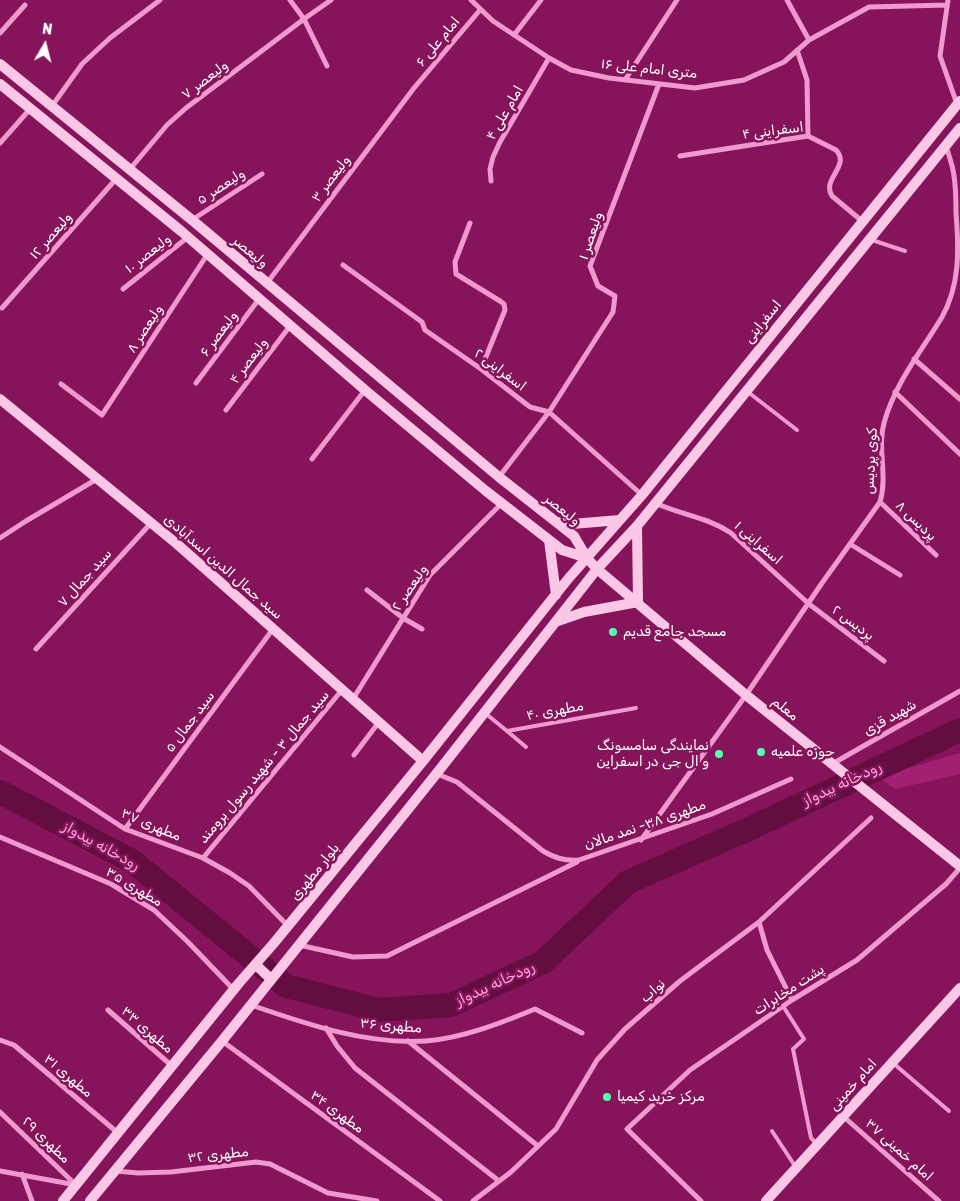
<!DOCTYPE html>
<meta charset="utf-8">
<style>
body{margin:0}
#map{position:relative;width:960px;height:1201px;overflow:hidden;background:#86145b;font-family:Rubik,sans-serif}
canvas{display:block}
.north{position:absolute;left:20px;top:20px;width:50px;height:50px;-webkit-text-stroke:4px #86145b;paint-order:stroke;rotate:8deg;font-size:14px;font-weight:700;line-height:20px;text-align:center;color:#fff}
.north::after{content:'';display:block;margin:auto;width:18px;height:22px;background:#fff;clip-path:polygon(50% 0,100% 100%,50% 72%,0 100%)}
</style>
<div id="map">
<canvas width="960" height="1201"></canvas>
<div class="north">N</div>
</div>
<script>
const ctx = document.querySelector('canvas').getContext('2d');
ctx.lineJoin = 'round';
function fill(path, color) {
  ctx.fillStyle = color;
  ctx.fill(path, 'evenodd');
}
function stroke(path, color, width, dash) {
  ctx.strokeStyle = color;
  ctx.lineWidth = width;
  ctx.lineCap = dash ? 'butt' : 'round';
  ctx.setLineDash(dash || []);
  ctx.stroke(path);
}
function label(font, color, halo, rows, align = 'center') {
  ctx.font = font + ' Rubik,"Noto Naskh Arabic",sans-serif';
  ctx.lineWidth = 5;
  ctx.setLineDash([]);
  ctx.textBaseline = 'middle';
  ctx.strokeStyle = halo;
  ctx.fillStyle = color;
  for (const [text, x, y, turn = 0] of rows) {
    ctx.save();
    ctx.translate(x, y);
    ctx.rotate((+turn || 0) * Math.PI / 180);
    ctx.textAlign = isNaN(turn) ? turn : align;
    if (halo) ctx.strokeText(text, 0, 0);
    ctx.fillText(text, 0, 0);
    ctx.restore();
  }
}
fill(new Path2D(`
 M960 753V774L895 789 878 777Z`), '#a22072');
stroke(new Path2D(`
 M0 792 132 861 286 986 379 1010 451 1005 543 962 628 882 751 828 960 730`), '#630d41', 24);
stroke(new Path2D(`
 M872 240 905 251
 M748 392 797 430
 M485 713 507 731 636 708
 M507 731 526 747
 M783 1006 804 1039 793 1049 811 1138 816 1143
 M893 1063 949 1111
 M772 1131 795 1166`), '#ef99cf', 4);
stroke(new Path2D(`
 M290 0 304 19 327 66
 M471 0 493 21 549 58 571 70 609 78 695 88 744 80 784 62 809 40 869 7 947 5
 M787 0 809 40
 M948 0 940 56 957 104
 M0 33 25 5
 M514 35 541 0
 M797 50 807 80 808 136
 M625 80 677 0
 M52 106 82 64 110 38 160 0
 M0 143 30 109
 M680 156 808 136 836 150C851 166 821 179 832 196L862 221
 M130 169 167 125 186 108 304 19 331 0
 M491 181 490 169 493 157 500 142 549 58
 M192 220 262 174
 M470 223 455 262 456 274 500 301 504 304 505 310 481 369
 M343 265 422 322 425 330 481 369 530 407 549 412 642 495
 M267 283 414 88 480 10
 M123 289 188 237
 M2 308 116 179
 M914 359 960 399
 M196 383 259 299
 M61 384 102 415 207 255
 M895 392 960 454
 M226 410 290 326
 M312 459 365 390
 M499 477 549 412 613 312 615 296 598 286 590 266 659 84
 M880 502 936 555
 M655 503C682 515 707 517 731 533L809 604 884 661
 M0 538 26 521 97 479
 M850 544 900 575
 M367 590 403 618 422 629
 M36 649 151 523
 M353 699 430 575 502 503
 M0 747 125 829 203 858 230 873 249 886 288 926
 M354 755 379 722
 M832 764 960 691
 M437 774 457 782 543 851C555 858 564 861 579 860L712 814 791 779
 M125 829 273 629
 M0 837 111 884 154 910 188 942 234 990
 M641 840 746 695 822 583 880 502C888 476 877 448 884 423 895 383 921 352 942 317 960 285 959 249 956 213 956 201 956 188 954 176 953 166 949 156 946 146
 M203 858 342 690
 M759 922 767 950 792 1000
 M299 945 353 957 387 956 577 862
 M251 1005C306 1024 367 1045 426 1041 463 1038 501 1023 535 1009L582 1033
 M108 1010 172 1066
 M326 1028 337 1046 355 1068 499 1181
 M0 1040 14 1045 118 1133
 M222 1041 440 1201
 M408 1041 538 1146
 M0 1112 76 1185
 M844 1117 939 1201
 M0 1171 76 1185
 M116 1171 138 1173 171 1172 256 1162 270 1164 328 1193 377 1201
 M22 1174 32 1201
 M473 1201 511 1172 556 1129 597 1060 625 1029 680 981 759 922 871 818
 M701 1201 627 1129 690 1070 792 1000 857 960 946 884 960 868`), '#ef99cf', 5);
stroke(new Path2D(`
 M0 64 192 220 499 477 574 536 587 558 597 569 746 695 960 866
 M0 84 181 231 365 390 486 491 562 550 587 558
 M0 399 177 544 423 761
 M556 522 572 524 620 520
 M637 526 638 602
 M549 540 556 595
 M558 621 584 612 638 602
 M256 965 271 979
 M63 1201 239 983 274 943 423 761 568 579 642 495 960 101
 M90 1201 222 1041 437 773 597 569 637 526 960 128
 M766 1201 960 988`), '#fac7e6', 10);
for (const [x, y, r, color] of [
 [613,632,5,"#57ffb0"],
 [761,752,5,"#57ffb0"],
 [719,754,5,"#57ffb0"],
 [607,1097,5,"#57ffb0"]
]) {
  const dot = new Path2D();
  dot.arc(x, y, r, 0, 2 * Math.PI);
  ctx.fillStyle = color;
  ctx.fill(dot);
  stroke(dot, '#86145b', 2);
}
label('14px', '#fff', '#86145b', [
 ["امام علی ۶",438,42,-50],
 ["۱۶ متری امام علی",649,69,6],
 ["ولیعصر ۷",205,80,-37],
 ["امام علی ۴",505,113,-60],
 ["اسفراینی ۴",773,131,-7],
 ["ولیعصر ۳",331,179,-53],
 ["ولیعصر ۵",221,187,-33],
 ["ولیعصر ۱۲",51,236,-49],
 ["ولیعصر ۱",591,236,-72],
 ["ولیعصر",250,252,40],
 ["ولیعصر ۱۰",148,254,-38],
 ["اسفراینی",763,322,-51],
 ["ولیعصر ۸",145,329,-57],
 ["ولیعصر ۶",219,334,-53],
 ["ولیعصر ۴",249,361,-53],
 ["اسفراینی ۲",500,370,37],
 ["کوی پردیس",871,461,-87],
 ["ولیعصر",562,510,39],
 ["پردیس ۸",916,521,44],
 ["اسفراینی ۱",758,543,41],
 ["سید جمال الدین اسدآبادی",223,567,41],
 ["سید جمال ۷",85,578,-48],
 ["ولیعصر ۲",410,588,-56],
 ["پردیس ۲",853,623,37],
 ["معلم",785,709,39],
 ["مطهری ۴۰",555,711,-10],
 ["شهید قزی",890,718,-30],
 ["سید جمال ۵",190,722,-53],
 ["سید جمال ۳ - شهید رسول برومند",264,767,-50],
 ["مطهری ۳۷",151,825,23],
 ["مطهری ۳۸- نمد مالان",645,825,-19],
 ["بلوار مطهری",315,872,-51],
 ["مطهری ۳۵",134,887,31],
 ["پشت مخابرات",789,990,-33],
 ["نواب",653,991,-41],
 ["مطهری ۳۶",391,1026,5],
 ["مطهری ۳۳",147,1030,41],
 ["مطهری ۳۱",68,1076,40],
 ["امام خمینی",853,1085,-48],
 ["مطهری ۳۴",337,1112,36],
 ["مطهری ۲۹",46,1140,44],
 ["امام خمینی ۳۷",899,1150,42],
 ["مطهری ۳۲",218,1155,-6]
]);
label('14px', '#fff', '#86145b', [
 ["مسجد جامع قدیم",623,632],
 ["نمایندگی سامسونگ",709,746,"right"],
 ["و ال جی در اسفراین",709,762,"right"],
 ["حوزه علمیه",771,752],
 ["مرکز خرید کیمیا",617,1097]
], 'left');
label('italic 15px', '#f6a5d9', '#86145b', [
 ["رودخانه بیدواز",842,784,-25],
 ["رودخانه بیدواز",101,846,29],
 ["رودخانه بیدواز",495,984,-25]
]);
</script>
